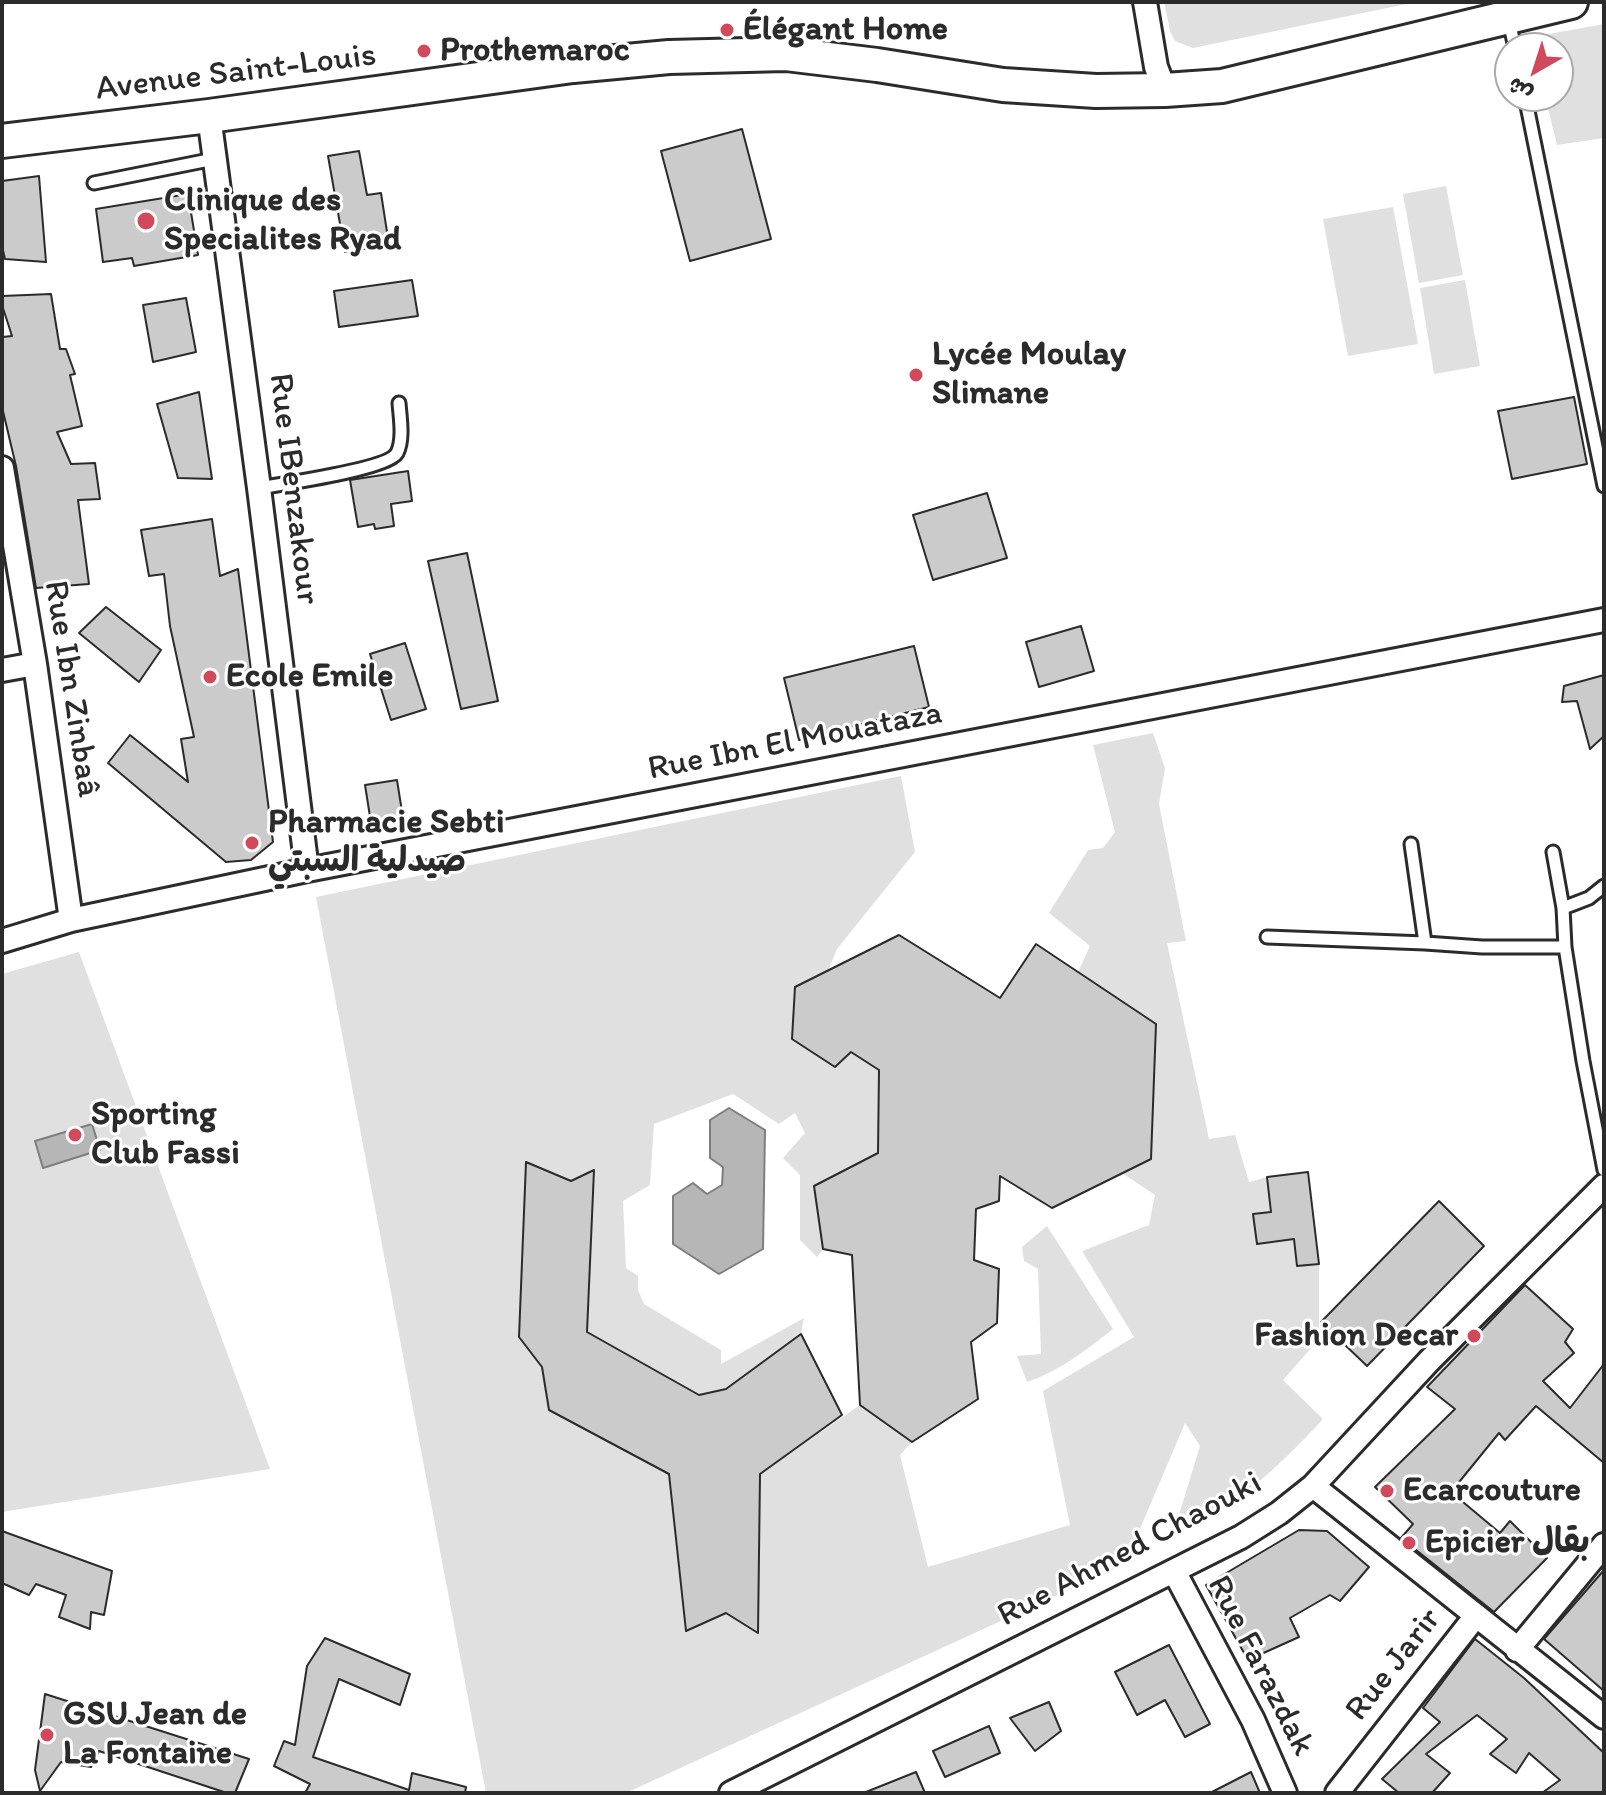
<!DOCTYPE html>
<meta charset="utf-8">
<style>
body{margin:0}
#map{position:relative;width:1606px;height:1795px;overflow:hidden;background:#fff;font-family:Itim,"Playpen Sans Arabic",sans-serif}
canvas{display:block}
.frame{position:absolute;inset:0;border:4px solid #2b2b2b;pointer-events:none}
.north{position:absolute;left:1494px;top:32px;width:80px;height:80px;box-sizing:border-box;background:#fff;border:2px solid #aaa;border-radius:50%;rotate:219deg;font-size:22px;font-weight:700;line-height:32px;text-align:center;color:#2b2b2b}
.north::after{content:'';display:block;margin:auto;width:28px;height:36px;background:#d1495b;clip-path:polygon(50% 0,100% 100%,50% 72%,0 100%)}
</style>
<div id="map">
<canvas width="1606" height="1795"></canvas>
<div class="frame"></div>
<div class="north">ش</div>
</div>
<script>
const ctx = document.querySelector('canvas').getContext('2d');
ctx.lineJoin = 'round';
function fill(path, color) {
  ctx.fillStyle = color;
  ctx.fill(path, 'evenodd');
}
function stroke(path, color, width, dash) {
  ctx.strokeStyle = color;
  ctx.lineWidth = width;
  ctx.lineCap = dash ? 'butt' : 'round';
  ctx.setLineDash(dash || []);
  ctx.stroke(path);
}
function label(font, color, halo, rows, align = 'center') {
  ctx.font = font + ' Itim,"Playpen Sans Arabic",sans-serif';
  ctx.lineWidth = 6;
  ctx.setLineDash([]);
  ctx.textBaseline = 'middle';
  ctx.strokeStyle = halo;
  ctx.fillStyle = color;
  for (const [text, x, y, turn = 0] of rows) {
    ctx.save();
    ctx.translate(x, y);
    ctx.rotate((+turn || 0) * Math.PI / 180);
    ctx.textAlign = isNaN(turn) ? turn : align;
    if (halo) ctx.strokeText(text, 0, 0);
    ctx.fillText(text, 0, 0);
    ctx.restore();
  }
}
fill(new Path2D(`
 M1164 2H1416L1193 48 1175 41 1170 31Z
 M1604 24V138L1557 145 1545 96H1558V48H1534L1532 37Z
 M1446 186 1463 275 1419 283 1403 194Z
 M1393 207 1418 344 1348 356 1323 219Z
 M1465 280 1480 366 1434 374 1420 288Z
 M1153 733 1165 768 1159 804 1186 941 1167 943 1209 1139 1235 1135 1249 1182 1267 1177 1271 1212 1253 1214 1257 1244 1294 1239 1297 1266 1319 1264V1339L1283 1380 1323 1419C1294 1451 1225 1521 1182 1526L1178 1518 1200 1446 1185 1423 1125 1564 626 1793H486L316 897 901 776 915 852 837 949 828 971 795 987 792 1039 834 1066 851 1052 879 1070 878 1153 814 1186 823 1249 817 1257 800 1240V1175L783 1158 805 1133 795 1113 779 1124 733 1094 654 1124 650 1185 623 1201 626 1268 638 1276V1290L644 1304 721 1350V1364L804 1318 801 1334 726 1389 699 1395 587 1332 594 1171 571 1181 526 1163 519 1337 542 1367 549 1410 669 1474 686 1630 726 1613 757 1632 760 1474 860 1405 912 1442 900 1455 928 1567 1070 1525 1043 1391 1134 1337 1082 1251 1149 1225 1155 1195 1122 1173 1078 972 1090 946 1049 913 1088 850 1103 848 1115 832 1093 745Z
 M79 952 270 1469 2 1512V974Z
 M1047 1226 1113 1329C1086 1350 1060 1371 1027 1382L1017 1356 1041 1354 1038 1269 1024 1261 1022 1247Z`), '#e0e0e0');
const water = new Path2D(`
 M729 1108 765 1130 763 1249 719 1274 673 1244V1196L693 1183 707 1194 722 1185 723 1167 710 1158V1120Z
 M92 1124 100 1150 43 1168 35 1141Z`);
fill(water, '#b6b6b6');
stroke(water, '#7e7e7e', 2);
const building = new Path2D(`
 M742 129 771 239 690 261 661 151Z
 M359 151 367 195 381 193 389 245 345 252 328 156Z
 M39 176 46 262 5 259 2 246V181Z
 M188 194 198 255 134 266 132 258 103 262 96 209Z
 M412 280 418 316 339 327 334 291Z
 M51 294 60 349H66L75 374 70 375 82 426 57 432 71 464 95 463 100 499 78 500 89 584 36 588 16 466 2 407V337L12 336 2 305V296Z
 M186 298 196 352 153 362 143 305Z
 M199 392 212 479 178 478 157 404Z
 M1574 397 1587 464 1512 479 1498 411Z
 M408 471 412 501 391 504 394 526 375 529 374 524 358 527 350 480Z
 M987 493 1007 558 933 580 913 515Z
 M212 519 220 576 238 569 273 842 251 860 226 862 108 763 130 735 188 782 181 739 194 737 170 626 164 574 149 576 141 530Z
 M467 553 498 701 461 709 428 561Z
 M106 607 161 650 139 682 79 633Z
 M1081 626 1094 671 1039 687 1026 642Z
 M405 643 426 709 391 720 370 654Z
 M914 646 929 707 799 740 784 678Z
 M1604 675V736L1590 749 1577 701 1562 702 1564 686Z
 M397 780 403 818 371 823 365 785Z
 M899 935 1000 998 1036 944 1156 1024 1151 1159 1052 1208 1000 1176 999 1201 976 1209 974 1260 999 1269 997 1323 971 1342 978 1399 912 1442 860 1405 852 1255 823 1249 814 1186 878 1153 879 1070 851 1052 835 1067 792 1039 795 987Z
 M526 1162 571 1181 594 1170 587 1332 699 1395 726 1389 801 1334 842 1415 760 1474 758 1633 726 1613 686 1631 669 1474 549 1410 542 1367 519 1337Z
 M1308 1172 1319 1264 1297 1266 1294 1239 1257 1244 1253 1214 1271 1212 1267 1177Z
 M1439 1201 1484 1246 1367 1366 1321 1322Z
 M1525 1285 1573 1329 1565 1342 1574 1353 1543 1381 1570 1408 1604 1364V1463L1536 1406 1505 1440 1499 1433 1451 1492 1500 1533 1510 1521 1547 1558 1494 1612 1401 1538 1413 1524 1375 1487 1455 1409 1427 1387Z
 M1299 1530 1327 1531 1369 1567 1340 1601 1330 1595 1290 1618 1299 1637 1248 1660 1206 1585Z
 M2 1531 112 1571 104 1615 91 1612 90 1629 59 1617 66 1595 36 1584 29 1595 2 1583Z
 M1604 1570V1691L1544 1639Z
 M325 1638 410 1674 400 1705 339 1679 313 1757 409 1790 412 1773 466 1787 465 1793H305L310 1784 274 1766 284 1741 295 1745 307 1666Z
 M1475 1639 1524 1678 1604 1753V1793H1542L1560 1780 1529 1753 1516 1773 1490 1754 1507 1739 1477 1715 1426 1754 1450 1773 1432 1793H1399L1382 1779 1440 1722 1423 1708Z
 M1169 1645 1210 1724 1185 1737 1165 1700 1137 1715 1115 1672Z
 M45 1694 249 1759 235 1793H227L99 1751 91 1767 61 1762 40 1791 35 1770Z
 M1049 1702 1061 1731 1035 1751 1010 1718Z
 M989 1726 1000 1753 945 1777 933 1751Z
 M916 1772 925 1793H866V1792Z
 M1251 1772 1260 1793H1210Z`);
fill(building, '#cbcbcb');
stroke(building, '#2b2b2b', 2);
const lane = new Path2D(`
 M1509 21 1515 48
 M1525 96 1604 486
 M94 183 214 159
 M259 488C282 484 388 469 397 453 404 439 400 417 399 403
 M1411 844 1425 943 1482 947H1565L1583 1061 1604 1170
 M1553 852 1563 908 1565 947
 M1563 908 1589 898 1604 886
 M1267 937 1425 943`);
const street = new Path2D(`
 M1145 2 1156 67 1165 90
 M209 116 259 488 307 870
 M2 468 35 664 71 920
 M2 670 35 664
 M2 941 71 920 307 870 1604 620
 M1313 1486 1604 1717
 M1174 1571 1253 1720 1285 1793
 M1517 1650 1604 1545
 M731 1793 1241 1537 1279 1513 1313 1486 1429 1361 1604 1186
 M1337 1793 1475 1617`);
const secondary = new Path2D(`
 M2 141 209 116 573 66 669 57 786 54 877 65 1003 85 1096 91 1165 90 1222 86 1571 2`);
stroke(lane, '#2b2b2b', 17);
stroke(street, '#2b2b2b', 28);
stroke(secondary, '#2b2b2b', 38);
stroke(lane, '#fff', 11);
stroke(street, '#fff', 22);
stroke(secondary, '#fff', 32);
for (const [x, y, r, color] of [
 [727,30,8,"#d1495b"],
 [424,51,8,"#d1495b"],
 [146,221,10,"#d1495b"],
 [916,375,8,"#d1495b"],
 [210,677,8,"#d1495b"],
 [252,843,8,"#d1495b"],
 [75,1135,8,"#d1495b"],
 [1474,1336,8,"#d1495b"],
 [1387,1491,8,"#d1495b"],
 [1409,1543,8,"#d1495b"],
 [47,1735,8,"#d1495b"]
]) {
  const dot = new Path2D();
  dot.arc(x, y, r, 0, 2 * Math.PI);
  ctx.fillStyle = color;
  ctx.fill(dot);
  stroke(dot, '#fff', 3);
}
label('bold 34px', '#2b2b2b', '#fff', [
 ["Élégant Home",743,30],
 ["Prothemaroc",440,51],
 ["Clinique des",164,201],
 ["Specialites Ryad",164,240],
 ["Lycée Moulay",932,355],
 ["Slimane",932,394],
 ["Ecole Emile",226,677],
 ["Pharmacie Sebti",268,823],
 ["صيدلية السبتي",268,862],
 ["Sporting",91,1115],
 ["Club Fassi",91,1154],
 ["Fashion Decar",1458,1336,"right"],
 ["Ecarcouture",1403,1491],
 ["Epicier بقال",1425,1543],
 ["GSU Jean de",63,1715],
 ["La Fontaine",63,1754]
], 'left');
label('34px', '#2b2b2b', '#fff', [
 ["Avenue Saint-Louis",236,73,-7],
 ["Rue IBenzakour",293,489,83],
 ["Rue Ibn Zinbaâ",71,689,81],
 ["Rue Ibn El Mouataza",795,742,-11],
 ["Rue Ahmed Chaouki",1130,1550,-28],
 ["Rue Jarir",1394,1665,-52],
 ["Rue Farazdak",1260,1666,63]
]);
</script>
